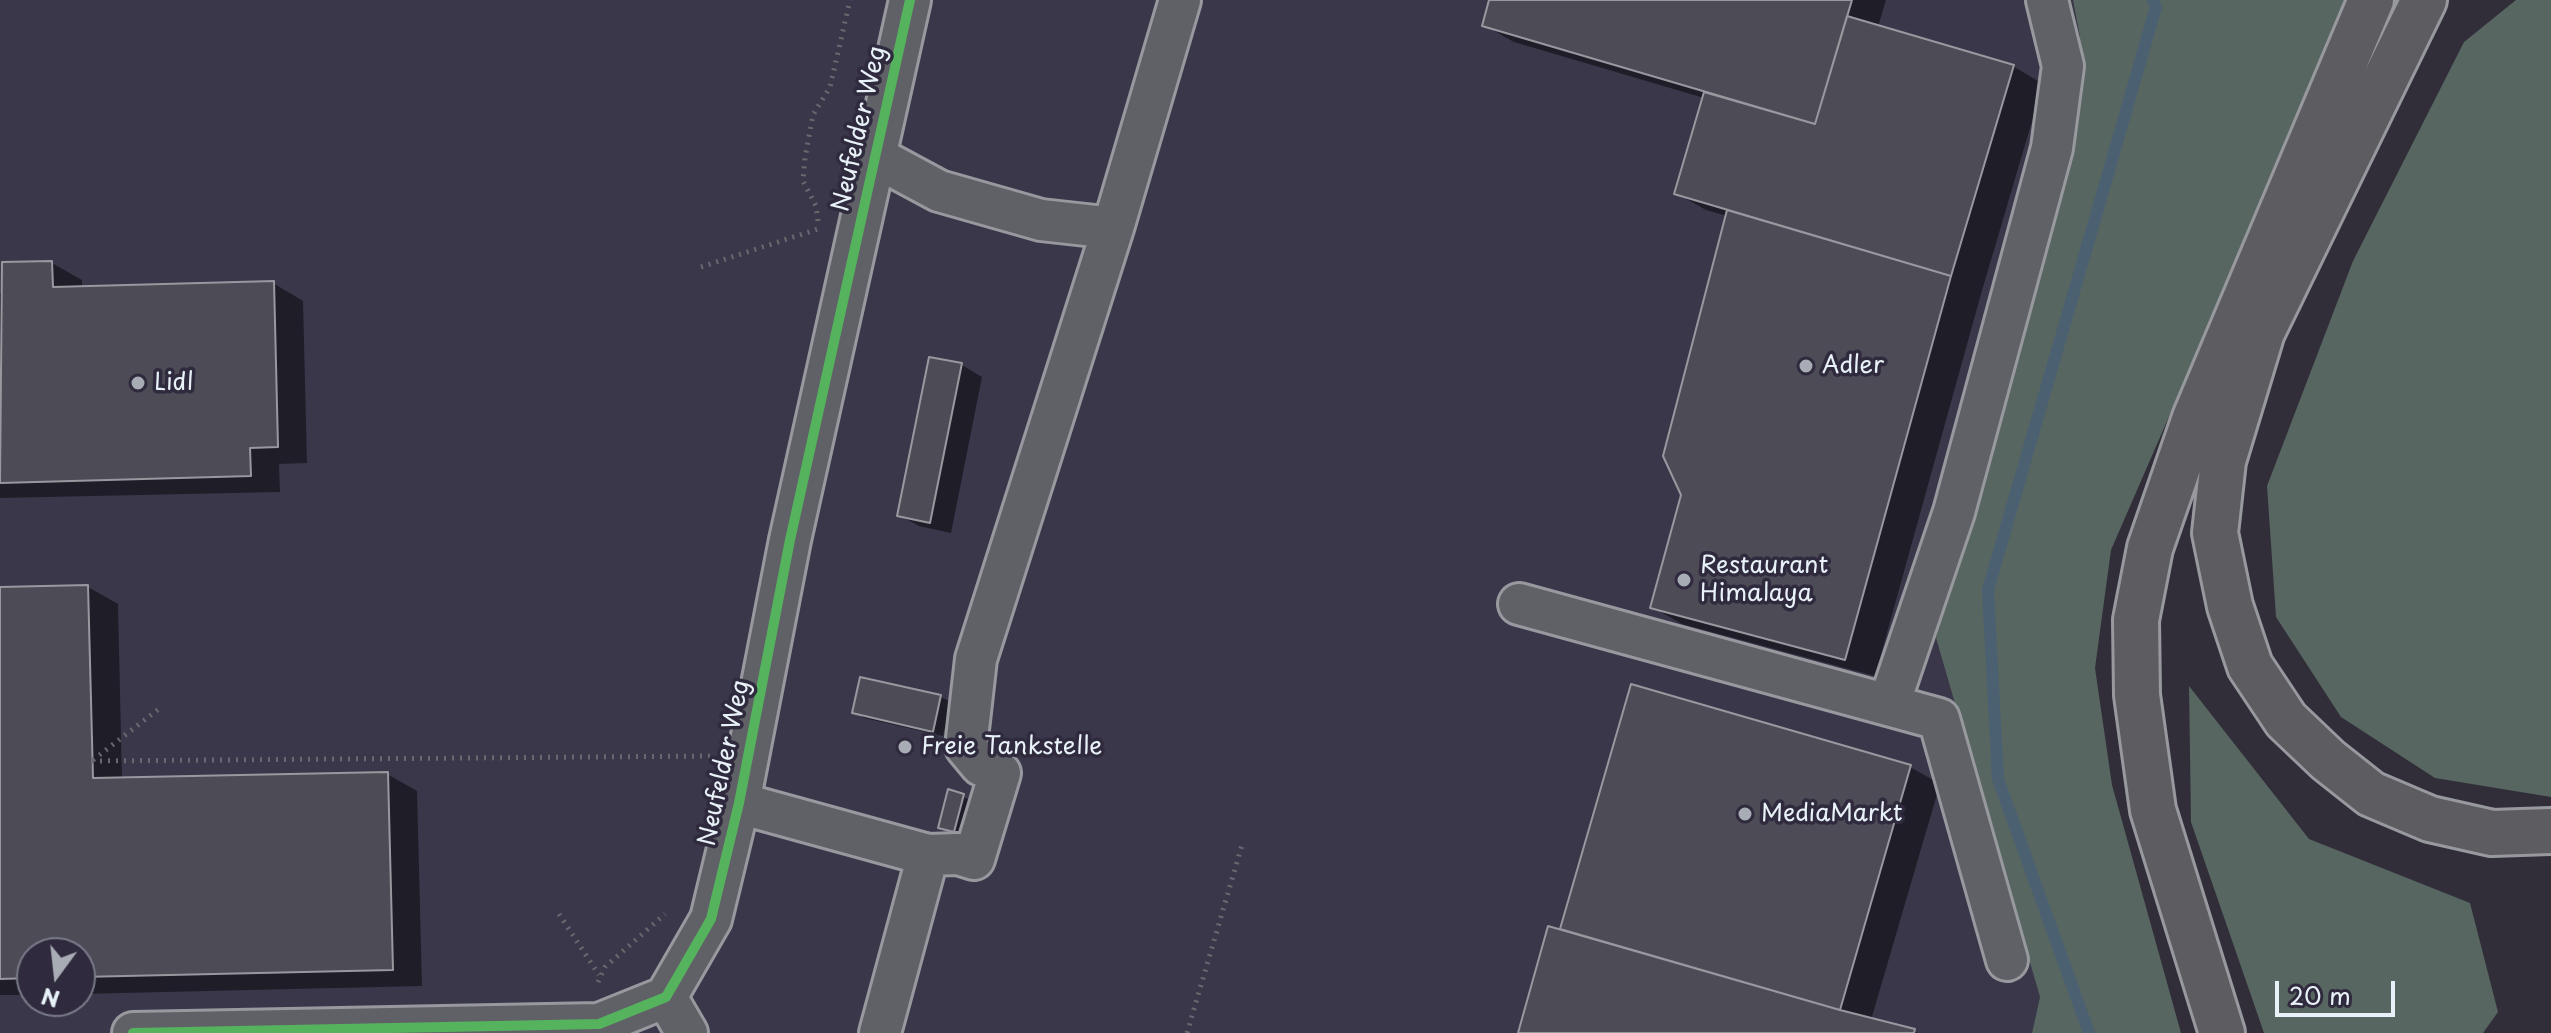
<!DOCTYPE html>
<style>
body{margin:0}
#map{position:relative;width:2551px;height:1033px;overflow:hidden;background:#312e39;font-family:"Playpen Sans",sans-serif}
canvas{display:block}
.north{position:absolute;left:16px;top:937px;width:80px;height:80px;box-sizing:border-box;background:#2f2a3d;border:2px solid #797a88;border-radius:50%;rotate:195deg;font-size:22px;font-weight:700;line-height:32px;text-align:center;color:#e8f1f8}
.north::after{content:'';display:block;margin:auto;width:28px;height:36px;background:#a8adb5;clip-path:polygon(50% 0,100% 100%,50% 72%,0 100%)}
.scale{position:absolute;left:2275px;top:981px;width:120px;height:36px;box-sizing:border-box;border:4px solid #e8f1f8;border-top:0;padding-left:10px;font-size:24px;line-height:28px;white-space:nowrap;color:#e8f1f8;-webkit-text-stroke:6px #2f2a3d;paint-order:stroke}
</style>
<div id="map">
<canvas width="2551" height="1033"></canvas>
<div class="north">N</div>
<div class="scale">20 m</div>
</div>
<script>
const ctx = document.querySelector('canvas').getContext('2d');
ctx.lineJoin = 'round';
function fill(path, color) {
  ctx.fillStyle = color;
  ctx.fill(path, 'evenodd');
}
function stroke(path, color, width, dash) {
  ctx.strokeStyle = color;
  ctx.lineWidth = width;
  ctx.lineCap = dash ? 'butt' : 'round';
  ctx.setLineDash(dash || []);
  ctx.stroke(path);
}
function label(font, color, halo, rows, align = 'center') {
  ctx.font = font + ' "Playpen Sans",sans-serif';
  ctx.lineWidth = 7;
  ctx.setLineDash([]);
  ctx.textBaseline = 'middle';
  ctx.strokeStyle = halo;
  ctx.fillStyle = color;
  for (const [text, x, y, turn = 0] of rows) {
    ctx.save();
    ctx.translate(x, y);
    ctx.rotate((+turn || 0) * Math.PI / 180);
    ctx.textAlign = isNaN(turn) ? turn : align;
    if (halo) ctx.strokeText(text, 0, 0);
    ctx.fillText(text, 0, 0);
    ctx.restore();
  }
}
fill(new Path2D(`
 M0 0H2073L2080 37 2068 172 1936 638 2040 997 2032 1033H0ZM32 953H80V1001H32Z`), '#3b374b');
fill(new Path2D(`
 M2073 0H2350L2111 550 2095 668 2112 785 2181 1033H2032L2040 997 1936 638 2068 172 2080 37Z
 M2516 0H2551V797L2435 778 2341 717 2276 617 2267 486 2353 261 2464 42Z
 M2189 686 2309 839 2470 903 2498 1012 2483 1033H2264L2191 822Z`), '#586661');
fill(new Path2D(`
 M1491 0H1886L1878 27 2013 66 2043 84 1981 294 1875 676 1682 624 1652 607 1683 495 1727 216 1706 210 1676 193 1704 98 1514 42 1484 25Z
 M52 263 82 280V288L273 283 303 301 307 463 279 464 280 492 0 498V293H5Z
 M930 359 962 365 982 377 951 533 919 526 899 515Z
 M88 587 118 604 122 779 387 774 417 791 422 986 80 994V953H32V995H0V589Z
 M861 679 941 697 951 702 943 736 864 718 854 712Z
 M1633 686 1910 767 1940 784 1871 1020 1918 1033H1520L1562 931Z
 M949 792 973 801 964 836 940 827Z`), '#0007');
stroke(new Path2D(`
 M2089 1033 1998 779 1988 590 2156 7 2153 0`), '#4b6172', 12);
const building = new Path2D(`
 M1489 0H1852L1815 124 1482 26Z
 M1847 16 2014 65 1951 276 1674 194 1704 92 1815 124Z
 M1727 210 1951 276 1845 660 1650 608 1681 495 1663 456Z
 M52 261 53 287 274 281 278 447 250 448 251 476 0 483 2 262Z
 M929 357 962 363 930 523 897 516Z
 M88 585 93 778 388 772 393 970 80 977V953H32V978L0 979V587Z
 M860 677 941 695 933 732 852 713Z
 M1631 684 1911 765 1840 1010 1560 929Z
 M948 789 964 794 954 832 938 828Z
 M1548 926 1840 1010 1915 1029 1914 1033H1518Z`);
fill(building, '#4c4b56');
stroke(building, '#98999f', 2);
const minor = new Path2D(`
 M1113 228 1180 0
 M1519 604 1939 719 2007 960
 M1889 704 1954 512 2052 148 2063 66 2047 0
 M739 803 928 855 958 854 974 859 1000 773 981 765 966 747 976 659 1113 228 1041 220 939 191 874 156
 M666 997 687 1033
 M133 1033 599 1024 666 997 711 919 739 803 790 540 910 0
 M880 1033 928 855`);
const highway = new Path2D(`
 M2424 0 2262 332 2223 461 2215 533 2230 606 2250 666 2286 720 2328 760 2371 794 2430 819 2492 833 2551 831
 M2222 1033 2153 810 2137 695 2136 620 2150 548 2195 418 2371 0`);
stroke(minor, '#98999f', 46);
stroke(highway, '#98999f', 50);
stroke(new Path2D(`
 M818 221 816 206 803 181 805 158 813 115 830 87 850 0
 M701 267 818 229
 M93 760 160 708
 M92 761 710 756
 M559 914 599 975
 M598 982 605 967 665 914
 M1187 1033 1242 845`), '#68686f', 5, [2, 6]);
stroke(minor, '#606067', 40);
stroke(highway, '#5d5c61', 44);
stroke(new Path2D(`
 M133 1033 599 1024 666 997 711 919 739 803 790 540 910 0`), '#56b35d', 10);
for (const [x, y, r, color] of [
 [1806,366,8,"#a8adb5"],
 [138,383,8,"#a8adb5"],
 [1684,580,8,"#a8adb5"],
 [905,747,8,"#a8adb5"],
 [1745,814,8,"#a8adb5"]
]) {
  const dot = new Path2D();
  dot.arc(x, y, r, 0, 2 * Math.PI);
  ctx.fillStyle = color;
  ctx.fill(dot);
  stroke(dot, '#2f2a3d', 3);
}
label('24px', '#e8f1f8', '#2f2a3d', [
 ["Neufelder Weg",860,129,-77],
 ["Neufelder Weg",725,763,-78]
]);
label('24px', '#e8f1f8', '#2f2a3d', [
 ["Adler",1822,366],
 ["Lidl",154,383],
 ["Restaurant",1700,566],
 ["Himalaya",1700,594],
 ["Freie Tankstelle",921,747],
 ["MediaMarkt",1761,814]
], 'left');
</script>
